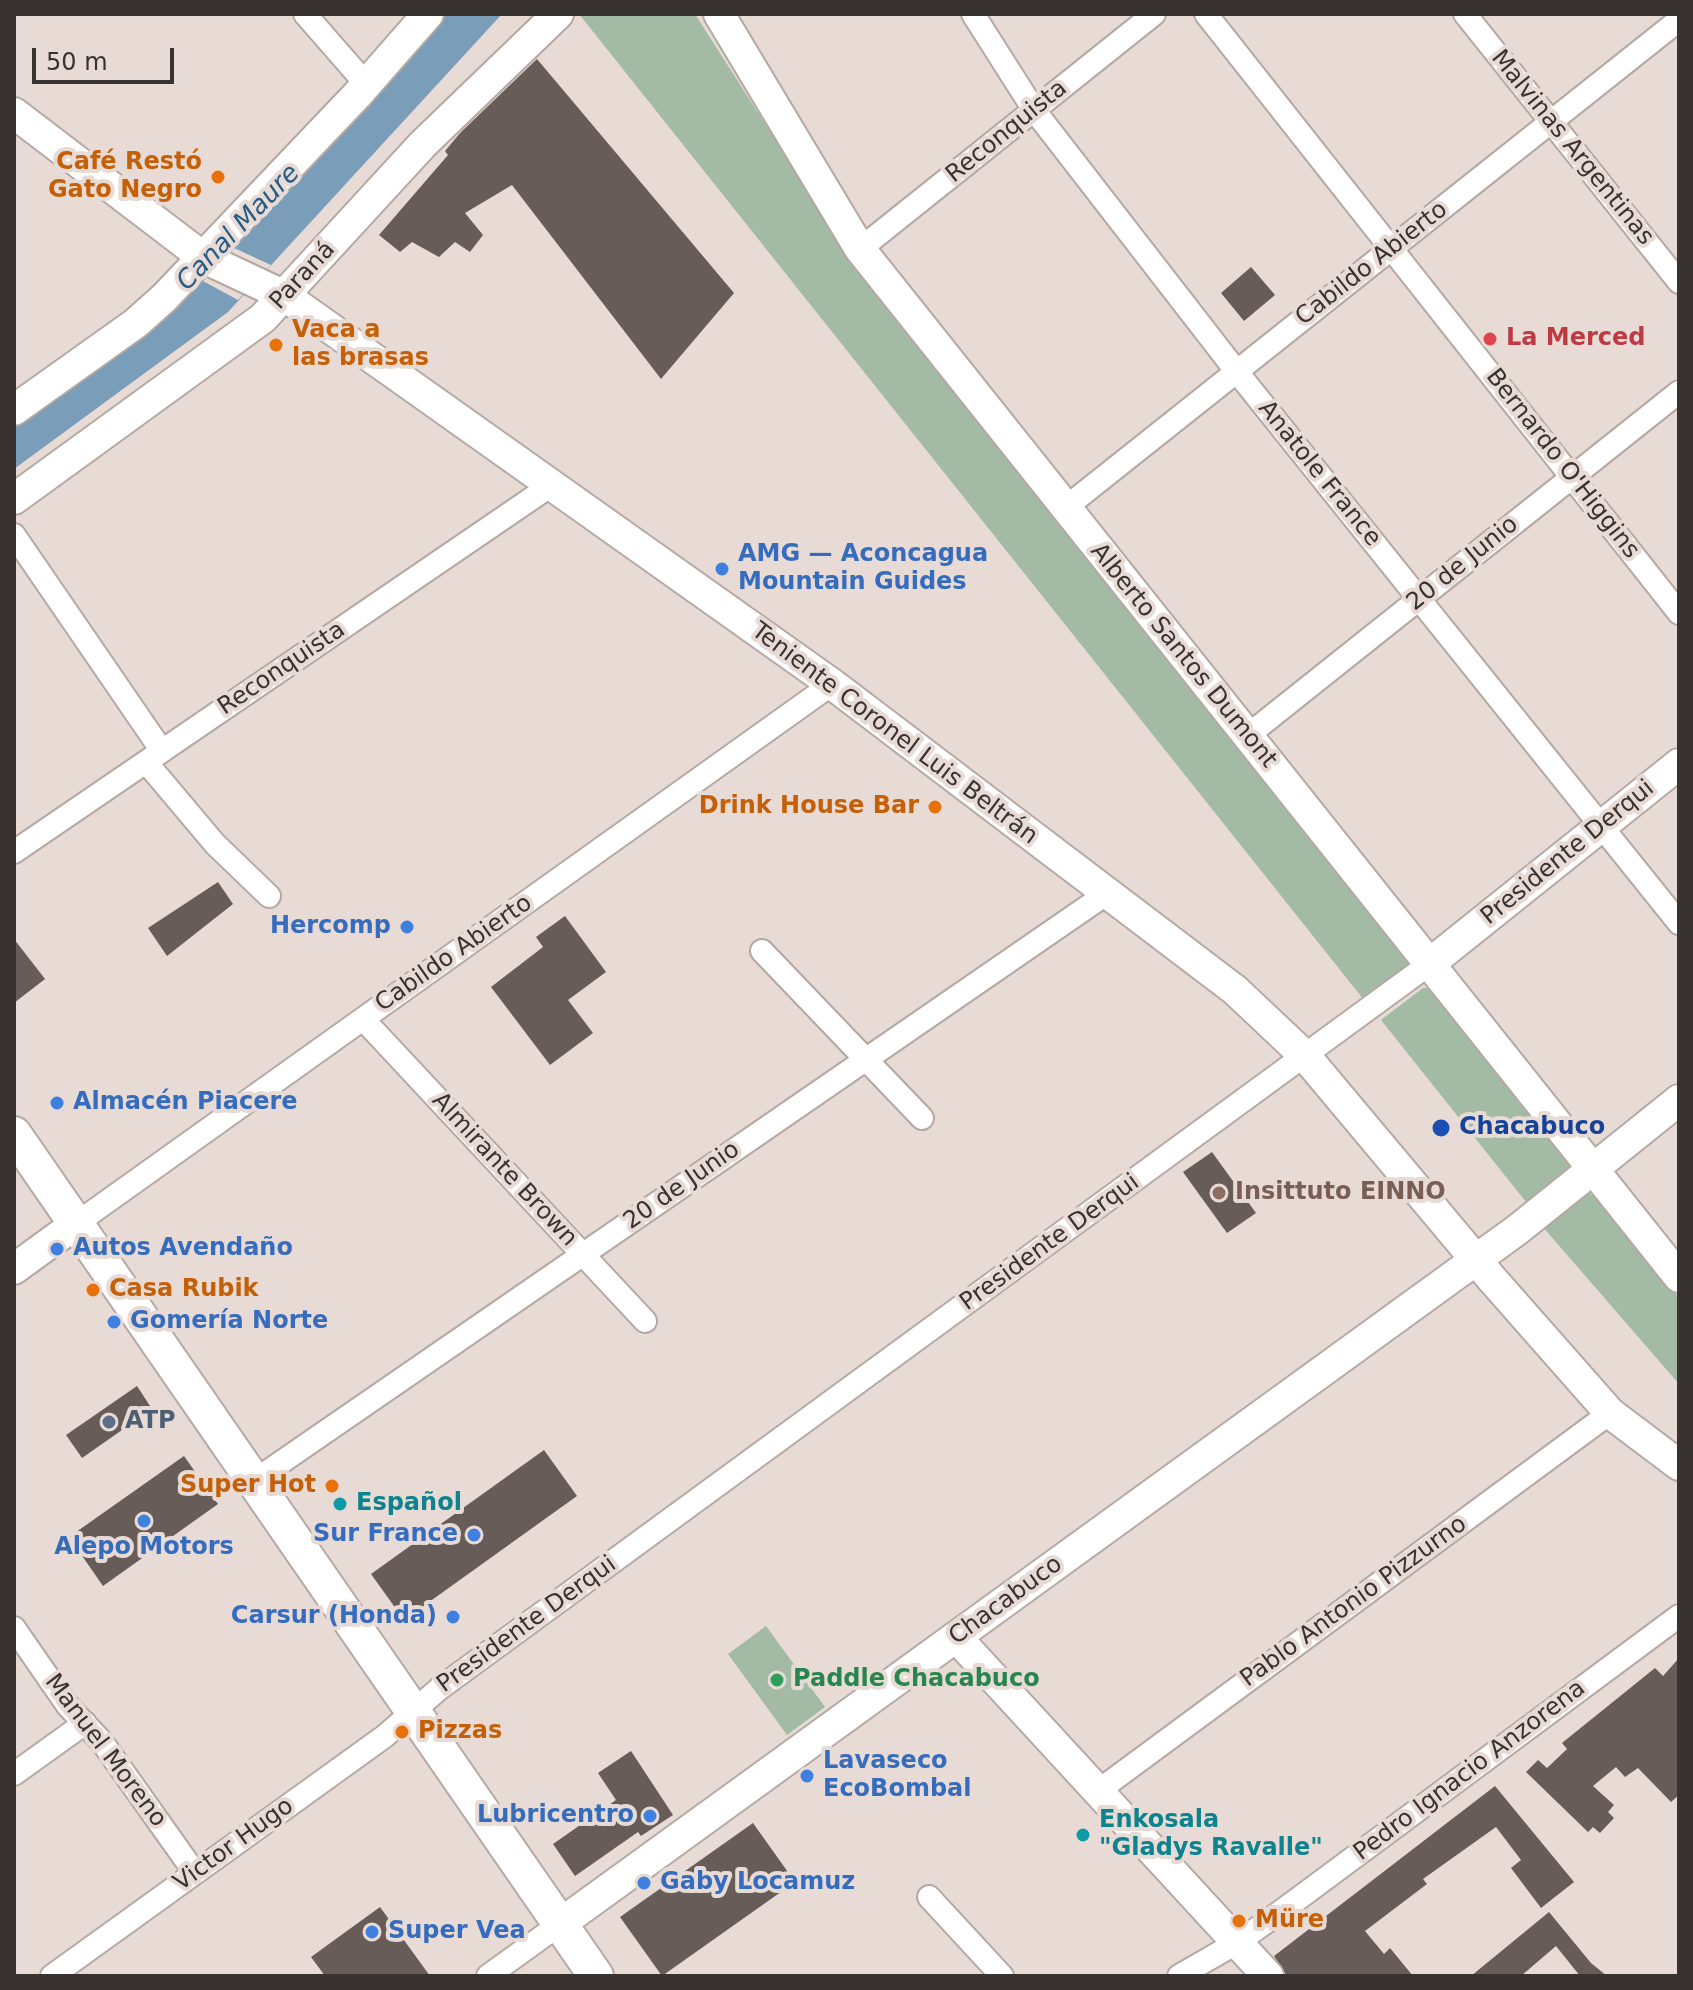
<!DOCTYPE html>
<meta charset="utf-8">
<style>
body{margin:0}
#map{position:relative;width:1693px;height:1990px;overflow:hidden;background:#e8dbd5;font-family:"DejaVu Sans",sans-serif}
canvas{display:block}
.frame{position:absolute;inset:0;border:16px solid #383330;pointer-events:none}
.scale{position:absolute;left:32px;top:48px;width:142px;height:36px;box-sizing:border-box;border:4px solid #383330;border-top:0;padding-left:10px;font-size:24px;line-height:28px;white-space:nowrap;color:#383330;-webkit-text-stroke:6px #e8dbd5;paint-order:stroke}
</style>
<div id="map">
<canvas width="1693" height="1990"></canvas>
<div class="frame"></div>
<div class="scale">50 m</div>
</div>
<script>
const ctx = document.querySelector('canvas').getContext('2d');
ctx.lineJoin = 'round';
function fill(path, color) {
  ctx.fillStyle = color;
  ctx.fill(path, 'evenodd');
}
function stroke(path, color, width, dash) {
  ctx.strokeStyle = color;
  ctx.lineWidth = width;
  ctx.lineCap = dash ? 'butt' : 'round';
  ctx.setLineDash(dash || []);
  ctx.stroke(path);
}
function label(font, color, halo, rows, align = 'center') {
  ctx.font = font + ' "DejaVu Sans",sans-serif';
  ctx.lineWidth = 8;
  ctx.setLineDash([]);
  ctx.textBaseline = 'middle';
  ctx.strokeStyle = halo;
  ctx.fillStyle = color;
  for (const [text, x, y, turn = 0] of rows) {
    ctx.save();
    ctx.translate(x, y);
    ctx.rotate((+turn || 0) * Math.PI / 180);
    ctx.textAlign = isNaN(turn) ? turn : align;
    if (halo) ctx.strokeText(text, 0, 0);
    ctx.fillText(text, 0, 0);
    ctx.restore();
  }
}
fill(new Path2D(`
 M579 14H695L847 252 1409 962 1408 966 1364 1000Z
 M1423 988H1429L1571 1165 1572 1170 1530 1207 1381 1020Z
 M1588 1193 1598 1197 1679 1298V1384L1542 1226Z
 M766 1626 825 1707 787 1735 728 1654Z`), '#a3baa5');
fill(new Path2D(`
 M445 14H502L228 312 14 469V425L131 341 366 103Z`), '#7a9dba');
fill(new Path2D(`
 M232 247 271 265 238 300 201 280Z`), '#e8dbd5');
fill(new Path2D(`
 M537 59 734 293 661 379 512 185 465 213 483 235 470 252 455 242 439 257 412 242 400 252 379 235 448 155 445 151 460 133Z
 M1251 267 1275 295 1244 321 1221 293Z
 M218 882 233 904 167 956 148 928Z
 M565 916 606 972 568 1000 593 1033 550 1065 491 987 543 947 536 937Z
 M14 939 45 979 14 1003Z
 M1212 1152 1256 1213 1227 1233 1183 1172Z
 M137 1386 152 1409 82 1458 66 1435Z
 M544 1450 577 1496 404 1620 371 1574Z
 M184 1456 218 1504 103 1586 69 1537Z
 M1679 1658V1795L1671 1802 1638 1768 1625 1777 1616 1767 1593 1786 1614 1805 1608 1812 1614 1818 1600 1833 1593 1827 1588 1832 1526 1772 1538 1760 1547 1768 1567 1749 1562 1743 1655 1668 1663 1676Z
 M631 1751 673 1815 641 1836 638 1832 575 1876 553 1844 616 1800 598 1773Z
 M1495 1786 1574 1882 1541 1908 1511 1868 1521 1860 1496 1827 1423 1879 1427 1884 1365 1931 1384 1954 1390 1948 1413 1976H1287L1274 1956Z
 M753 1823 795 1882 662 1976 620 1917Z
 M380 1907 430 1976H325L311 1957Z
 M1549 1912 1591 1963 1607 1976H1580L1556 1946 1521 1976H1471Z`), '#675c57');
const street = new Path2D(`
 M305 14 366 84
 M973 14 1034 110 1237 372 1679 923
 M1206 14 1679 613
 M1465 14 1679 282
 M860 249 1154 14
 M1065 508 1679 20
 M14 535 162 751
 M1247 736 1679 392
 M146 762 215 844 269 896
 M14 852 550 486
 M762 951 922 1118
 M363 1019 645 1321
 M77 1223 832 684
 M254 1481 1109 892
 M14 1628 68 1706 102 1742 195 1873
 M14 1774 85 1723
 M1098 1791 1610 1413
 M929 1897 1002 1976
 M52 1976 385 1736 440 1688 1428 965
 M488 1976 560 1924
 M1179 1976 1238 1942 1283 1910 1679 1616`);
const secondary = new Path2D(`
 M719 14 860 249 1679 1277
 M14 113 204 258 285 296 832 684 1235 990 1306 1057 1492 1279 1610 1413 1679 1465
 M14 410 136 323 164 298 357 95 428 14
 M14 499 263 318 423 144 558 14
 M1428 965 1679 764
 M14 1269 77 1223
 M956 1637 1268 1976
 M560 1924 1517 1230 1679 1100`);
const primary = new Path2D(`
 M14 1134 596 1976`);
stroke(street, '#b4a8a2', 26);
stroke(secondary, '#b4a8a2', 34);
stroke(primary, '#b4a8a2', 38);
stroke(street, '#fff', 22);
stroke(secondary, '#fff', 30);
stroke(primary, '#fff', 34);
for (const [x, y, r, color] of [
 [218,177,8,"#e8710a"],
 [1490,339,8,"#e0444e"],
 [276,345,8,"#e8710a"],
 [722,569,8,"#3f7fe0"],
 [935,807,8,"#e8710a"],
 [407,927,8,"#3f7fe0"],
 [57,1103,8,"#3f7fe0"],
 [1441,1128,10,"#1a4fb4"],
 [1219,1193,8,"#8d6e63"],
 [57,1249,8,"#3f7fe0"],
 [93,1290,8,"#e8710a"],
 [114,1322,8,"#3f7fe0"],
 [109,1422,8,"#5c6f8a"],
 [332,1486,8,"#e8710a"],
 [340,1504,8,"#0f9aa8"],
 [144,1521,8,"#3f7fe0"],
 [474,1535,8,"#3f7fe0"],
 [453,1617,8,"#3f7fe0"],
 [777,1680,8,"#2e9e5b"],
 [402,1732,8,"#e8710a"],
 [807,1776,8,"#3f7fe0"],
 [650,1816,8,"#3f7fe0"],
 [1083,1835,8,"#0f9aa8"],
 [644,1883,8,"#3f7fe0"],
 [1239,1921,8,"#e8710a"],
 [372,1932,8,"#3f7fe0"]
]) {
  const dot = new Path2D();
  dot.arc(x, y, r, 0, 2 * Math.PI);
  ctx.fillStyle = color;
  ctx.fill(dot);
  stroke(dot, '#e8dbd5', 3);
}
label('24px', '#383330', '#e8dbd5', [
 ["Reconquista",1007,132,-39],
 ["Malvinas Argentinas",1572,148,51],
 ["Cabildo Abierto",1372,264,-38],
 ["Paraná",303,276,-47],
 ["Bernardo O'Higgins",1562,464,52],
 ["Anatole France",1319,474,51],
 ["20 de Junio",1463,564,-39],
 ["Alberto Santos Dumont",1183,656,51],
 ["Reconquista",282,669,-34],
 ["Teniente Coronel Luis Beltrán",894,734,37],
 ["Presidente Derqui",1568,853,-39],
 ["Cabildo Abierto",454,954,-35],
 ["Almirante Brown",504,1170,47],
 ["20 de Junio",682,1186,-35],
 ["Presidente Derqui",1050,1243,-36],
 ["Chacabuco",1006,1601,-36],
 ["Pablo Antonio Pizzurno",1354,1602,-36],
 ["Presidente Derqui",527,1625,-36],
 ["Manuel Moreno",105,1751,53],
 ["Pedro Ignacio Anzorena",1470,1771,-37],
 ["Victor Hugo",234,1845,-36]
]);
label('bold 24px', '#c56008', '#e8dbd5', [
 ["Café Restó",202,163,"right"],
 ["Gato Negro",202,191,"right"],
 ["Vaca a",292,331],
 ["las brasas",292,359],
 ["Drink House Bar",919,807,"right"],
 ["Casa Rubik",109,1290],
 ["Super Hot",316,1486,"right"],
 ["Pizzas",418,1732],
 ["Müre",1255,1921]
], 'left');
label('bold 24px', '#be3a42', '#e8dbd5', [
 ["La Merced",1506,339]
], 'left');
label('bold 24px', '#366cbe', '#e8dbd5', [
 ["AMG — Aconcagua",738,555],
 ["Mountain Guides",738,583],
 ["Hercomp",391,927,"right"],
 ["Almacén Piacere",73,1103],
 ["Autos Avendaño",73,1249],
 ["Gomería Norte",130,1322],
 ["Sur France",458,1535,"right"],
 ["Alepo Motors",144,1548,"center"],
 ["Carsur (Honda)",437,1617,"right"],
 ["Lavaseco",823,1762],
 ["EcoBombal",823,1790],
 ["Lubricentro",634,1816,"right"],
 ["Gaby Locamuz",660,1883],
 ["Super Vea",388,1932]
], 'left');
label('bold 24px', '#164399', '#e8dbd5', [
 ["Chacabuco",1459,1128]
], 'left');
label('bold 24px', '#785e54', '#e8dbd5', [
 ["Insittuto EINNO",1235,1193]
], 'left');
label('bold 24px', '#4e5e75', '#e8dbd5', [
 ["ATP",125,1422]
], 'left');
label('bold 24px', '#0d838f', '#e8dbd5', [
 ["Español",356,1504],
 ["Enkosala",1099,1821],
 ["\"Gladys Ravalle\"",1099,1849]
], 'left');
label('bold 24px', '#27864d', '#e8dbd5', [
 ["Paddle Chacabuco",793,1680]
], 'left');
label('italic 26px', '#265c85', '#e8dbd5', [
 ["Canal Maure",239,228,-46]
]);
</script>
